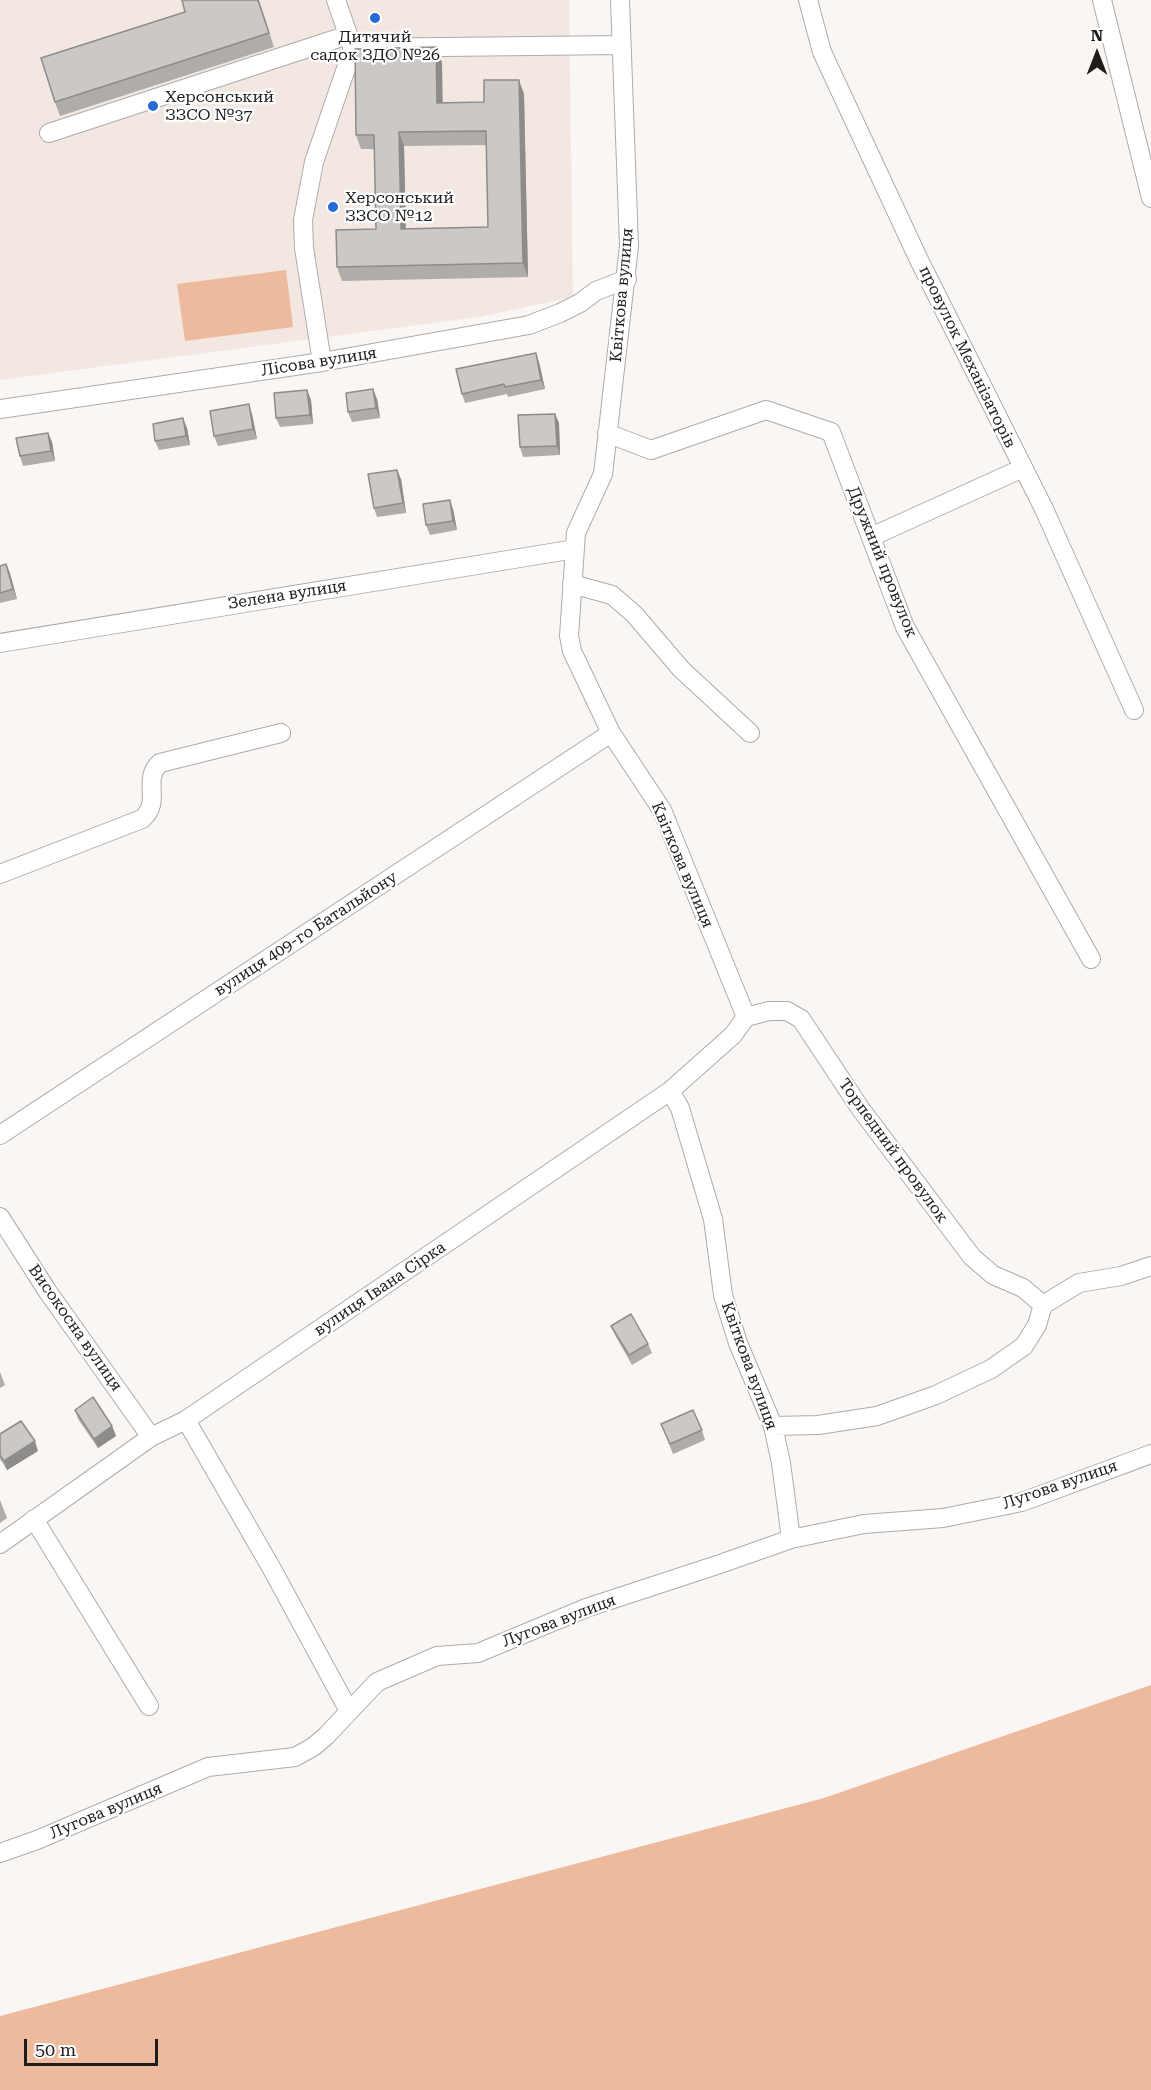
<!DOCTYPE html>
<meta charset="utf-8">
<style>
body{margin:0}
#map{position:relative;width:1151px;height:2090px;overflow:hidden;background:#faf6f4;font-family:"Roboto Serif",serif}
canvas{display:block}
.north{position:absolute;left:1067px;top:24px;width:60px;height:60px;-webkit-text-stroke:4px #fff;paint-order:stroke;rotate:0deg;font-size:16px;font-weight:700;line-height:24px;text-align:center;color:#1e1d1c}
.north::after{content:'';display:block;margin:auto;width:21px;height:27px;background:#1e1d1c;clip-path:polygon(50% 0,100% 100%,50% 72%,0 100%)}
.scale{position:absolute;left:24px;top:2039px;width:134px;height:27px;box-sizing:border-box;border:3px solid #1e1d1c;border-top:0;padding-left:8px;font-size:18px;line-height:21px;white-space:nowrap;color:#1e1d1c;-webkit-text-stroke:4px #fff;paint-order:stroke}
</style>
<div id="map">
<canvas width="1151" height="2090"></canvas>
<div class="north">N</div>
<div class="scale">50 m</div>
</div>
<script>
const ctx = document.querySelector('canvas').getContext('2d');
ctx.lineJoin = 'round';
function fill(path, color) {
  ctx.fillStyle = color;
  ctx.fill(path, 'evenodd');
}
function stroke(path, color, width, dash) {
  ctx.strokeStyle = color;
  ctx.lineWidth = width;
  ctx.lineCap = dash ? 'butt' : 'round';
  ctx.setLineDash(dash || []);
  ctx.stroke(path);
}
function label(font, color, halo, rows, align = 'center') {
  ctx.font = font + ' "Roboto Serif",serif';
  ctx.lineWidth = 4.5;
  ctx.setLineDash([]);
  ctx.textBaseline = 'middle';
  ctx.strokeStyle = halo;
  ctx.fillStyle = color;
  for (const [text, x, y, turn = 0] of rows) {
    ctx.save();
    ctx.translate(x, y);
    ctx.rotate((+turn || 0) * Math.PI / 180);
    ctx.textAlign = isNaN(turn) ? turn : align;
    if (halo) ctx.strokeText(text, 0, 0);
    ctx.fillText(text, 0, 0);
    ctx.restore();
  }
}
fill(new Path2D(`
 M0 0H326L343 45 339 0H569L573 297 479 317 0 380Z`), '#f2e7e1');
fill(new Path2D(`
 M286 270 293 327 185 341 177 284Z
 M1151 1685V2090H0V2016L824 1798Z`), '#eeba9d');
const minor = new Path2D(`
 M336 0 352 46
 M620 0 629 246 603 474 576 533 569 636 572 651 611 733 662 810 746 1017
 M808 0 822 52 919 260 1044 509 1134 710
 M1102 0 1151 198
 M49 133 348 35
 M322 362 304 248 303 220 314 162 353 48 621 45
 M0 409 322 362 529 325 560 313 580 303 596 291 627 279
 M607 433 651 450 766 410 831 432 905 627 1091 959
 M871 537 1023 468
 M572 584 612 595 634 614 681 669 750 733
 M0 643 575 549
 M0 874 142 819C163 801 141 780 160 763L281 733
 M746 1017 769 1011H787L801 1019 860 1108 972 1257 993 1275 1023 1288 1043 1305
 M670 1091 680 1108 713 1219 723 1295 738 1343 773 1426 781 1463 791 1539
 M0 1135 611 733
 M0 1217 48 1292 151 1437
 M186 1420 272 1569 349 1711
 M773 1426 818 1425 877 1416 936 1395 991 1369 1024 1346 1037 1325 1043 1305 1079 1283 1121 1276 1151 1266
 M34 1519 149 1706
 M0 1544 151 1437 186 1420 670 1091 733 1035 746 1017
 M0 1853 37 1840 208 1767 295 1757 313 1747 326 1736 377 1682 437 1656 478 1653 586 1608 720 1564 791 1539 864 1524 943 1518 1022 1502 1151 1454`);
stroke(minor, '#aeaba9', 20);
stroke(minor, '#fff', 18);
fill(new Path2D(`
 M259 0 274 47 60 116 55 102Z
 M442 62V103L484 102 524 94 528 277 342 281 337 267 376 229 375 149H361L356 135ZM486 145 488 227 406 229 404 146Z
 M539 362 545 389 508 397 507 394 465 403 462 394Z
 M307 390 311 400 313 424 280 427 276 418Z
 M377 399 380 418 352 422 348 412Z
 M252 414 257 439 218 446 214 436Z
 M555 414 559 423 560 455 523 457 520 447Z
 M187 428 190 445 159 450 155 441Z
 M48 433 52 442 55 461 23 466 20 456Z
 M401 479 406 513 377 517 374 508Z
 M453 509 457 530 430 535 426 525Z
 M6 564 17 599 0 603V566Z
 M611 1326 648 1344 652 1353 632 1365 615 1335Z
 M0 1372 5 1385 0 1388Z
 M75 1410 112 1426 116 1436 98 1448 78 1419Z
 M661 1424 702 1430 705 1440 673 1454Z
 M0 1434 38 1451 7 1470 0 1459Z
 M0 1500 7 1518 0 1523Z`), '#afacaa');
fill(new Path2D(`
 M436 47 442 62 443 117 437 103Z
 M519 80 524 94 528 277 523 263Z
 M399 132 404 146 406 243 401 229Z
 M536 353 539 362 545 389 541 380Z
 M373 389 377 399 380 418 376 408Z
 M307 390 311 400 313 424 310 415Z
 M249 404 252 414 257 439 253 429Z
 M555 414 559 423 560 455 557 446Z
 M183 418 187 428 190 445 186 436Z
 M48 433 52 442 55 461 51 451Z
 M397 470 401 479 406 513 403 503Z
 M450 500 453 509 457 530 453 521Z
 M6 564 10 573 17 599 13 589Z
 M112 1426 116 1436 98 1448 94 1439Z
 M35 1441 38 1451 7 1470 4 1461Z`), '#8e8c8b');
const building = new Path2D(`
 M182 0H258L269 33 55 102 41 58 185 12Z
 M436 47 437 103 484 102V80H519L523 263 337 267 336 230 376 229 374 135H356L355 49ZM486 131 488 227 401 229 399 132Z
 M536 353 541 380 505 387 504 384 462 394 456 369Z
 M373 389 376 408 348 412 346 393Z
 M307 390 310 415 276 418 274 393Z
 M249 404 253 429 214 436 210 411Z
 M555 414 557 446 520 447 518 415Z
 M183 418 186 436 155 441 153 424Z
 M48 433 51 451 20 456 16 438Z
 M397 470 403 503 374 508 368 474Z
 M450 500 453 521 426 525 423 504Z
 M6 564 13 589 0 593V566Z
 M631 1314 648 1344 629 1355 611 1326Z
 M93 1397 112 1426 94 1439 75 1410Z
 M693 1410 702 1430 670 1444 661 1424Z
 M21 1421 35 1441 4 1461 0 1455V1434Z`);
fill(building, '#cbc8c6');
stroke(building, '#8e8c8b', 1.5);
for (const [x, y, r, color] of [
 [375,18,6,"#266ad7"],
 [153,106,6,"#266ad7"],
 [333,207,6,"#266ad7"]
]) {
  const dot = new Path2D();
  dot.arc(x, y, r, 0, 2 * Math.PI);
  ctx.fillStyle = color;
  ctx.fill(dot);
  stroke(dot, '#fff', 2);
}
label('16px', '#1e1d1c', '#fff', [
 ["Дитячий",375,37,"center"],
 ["садок ЗДО №26",375,55,"center"],
 ["Херсонський",165,97],
 ["ЗЗСО №37",165,115],
 ["Херсонський",345,198],
 ["ЗЗСО №12",345,216]
], 'left');
label('16px', '#1e1d1c', '#fff', [
 ["Квіткова вулиця",622,295,-85],
 ["провулок Механізаторів",967,357,64],
 ["Лісова вулиця",319,362,-9],
 ["Дружний провулок",882,562,68],
 ["Зелена вулиця",287,595,-9],
 ["Квіткова вулиця",682,865,67],
 ["вулиця 409-го Батальйону",306,934,-33],
 ["Торпедний провулок",893,1151,54],
 ["вулиця Івана Сірка",380,1289,-34],
 ["Високосна вулиця",75,1328,55],
 ["Квіткова вулиця",749,1366,70],
 ["Лугова вулиця",1060,1485,-19],
 ["Лугова вулиця",559,1621,-21],
 ["Лугова вулиця",106,1811,-23]
]);
</script>
